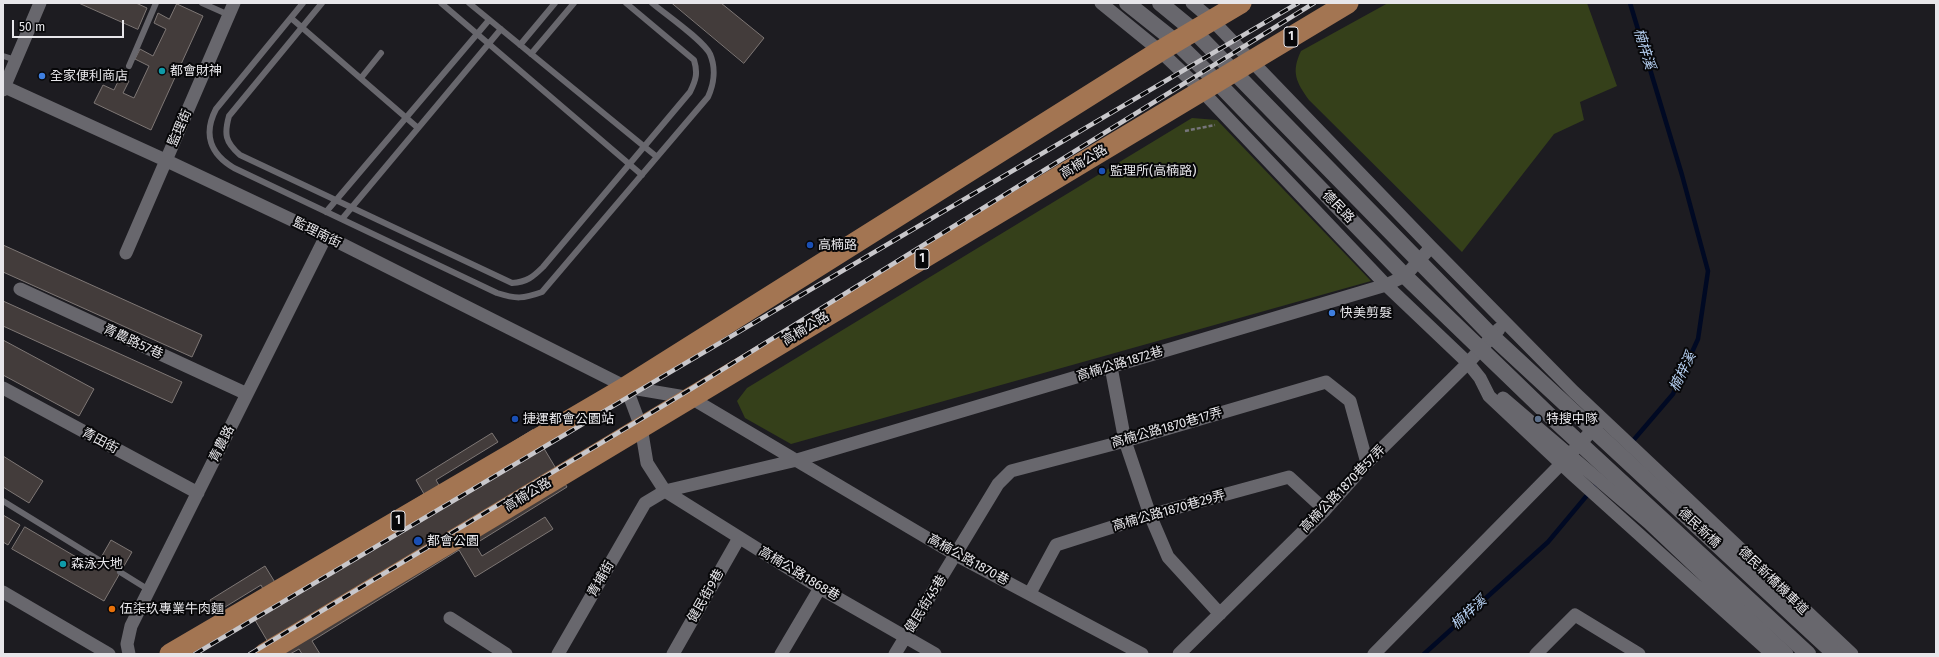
<!DOCTYPE html>
<meta charset="utf-8">
<style>
body{margin:0}
#map{position:relative;width:1939px;height:657px;overflow:hidden;background:#1d1c21;font-family:"Fira Sans",sans-serif}
canvas{display:block}
.frame{position:absolute;inset:0;border:4px solid #e7e6ea;pointer-events:none}
.scale{position:absolute;left:12px;top:20px;width:112px;height:18px;box-sizing:border-box;border:2px solid #e7e6ea;border-top:0;padding-left:5px;font-size:12px;line-height:14px;white-space:nowrap;color:#e7e6ea;-webkit-text-stroke:3px #070709;paint-order:stroke}
</style>
<div id="map">
<canvas width="1939" height="657"></canvas>
<div class="frame"></div>
<div class="scale">50 m</div>
</div>
<script>
const ctx = document.querySelector('canvas').getContext('2d');
ctx.lineJoin = 'round';
function fill(path, color) {
  ctx.fillStyle = color;
  ctx.fill(path, 'evenodd');
}
function stroke(path, color, width, dash) {
  ctx.strokeStyle = color;
  ctx.lineWidth = width;
  ctx.lineCap = dash ? 'butt' : 'round';
  ctx.setLineDash(dash || []);
  ctx.stroke(path);
}
function label(font, color, halo, rows, align = 'center') {
  ctx.font = font + ' "Fira Sans","Noto Sans TC",sans-serif';
  ctx.lineWidth = 4;
  ctx.setLineDash([]);
  ctx.textBaseline = 'middle';
  ctx.strokeStyle = halo;
  ctx.fillStyle = color;
  for (const [text, x, y, turn = 0] of rows) {
    ctx.save();
    ctx.translate(x, y);
    ctx.rotate((+turn || 0) * Math.PI / 180);
    ctx.textAlign = isNaN(turn) ? turn : align;
    if (halo) ctx.strokeText(text, 0, 0);
    ctx.fillText(text, 0, 0);
    ctx.restore();
  }
}
fill(new Path2D(`
 M1388 3H1587L1617 86 1580 102 1584 120 1554 134 1462 252 1309 100C1296 82 1291 72 1301 51Z
 M1192 118 1217 120 1371 281 791 444 745 418 737 401 747 388Z`), '#35401a');
stroke(new Path2D(`
 M1630 3 1682 175 1708 271 1698 339 1673 394 1631 443
 M1424 654 1548 542 1599 481`), '#000923', 4.5);
const building = new Path2D(`
 M79 3H136L147 8 138 29Z
 M672 3H721L764 38 744 63Z
 M177 4 203 16 151 130 94 103 103 85 114 90 120 77 129 81 123 93 134 98 149 66 135 59 140 49 153 56 166 29 154 23 158 13 169 19Z
 M3 245 202 335 192 357 3 272Z
 M3 301 182 382 172 403 3 326Z
 M3 340 94 389 79 416 3 375Z
 M533 430 567 487 475 544 482 556 545 517 553 529 475 577 459 550 312 641 320 654H302L299 649 290 654H275L245 603 264 591 261 585 217 612 210 600 265 566 276 584 424 494 416 480 492 433 498 442 436 480 440 487Z
 M3 456 43 481 29 503 3 487Z
 M3 515 20 525 8 545 3 542Z
 M25 527 95 568 111 540 132 552 104 601 12 549Z`);
fill(building, '#433c3b');
stroke(building, '#7e7775', 1);
stroke(new Path2D(`
 M1185 131 1215 125`), '#76757a', 2.5, [4, 2]);
stroke(new Path2D(`
 M202 3 229 15
 M303 3 216 109C203 134 210 154 234 168L497 293C516 299 523 299 542 292L708 97C714 84 716 68 710 54 703 40 665 14 652 3
 M322 3 229 116C224 134 225 142 240 155L512 283C527 282 533 277 543 267L690 92C696 80 698 73 694 60L626 3
 M441 3 642 175
 M469 3 657 157
 M291 18 418 128
 M520 45 555 3
 M531 54 574 3
 M3 56 16 60
 M129 66 156 3
 M361 78 381 53
 M326 212 489 20
 M342 219 501 29
 M3 501 99 560
 M120 572 149 590`), '#68676d', 6);
stroke(new Path2D(`
 M1101 3 1160 51 1202 91 1386 285 1468 363 1480 378 1489 396 1572 474 1772 654
 M1192 3 1212 20 1431 247 1574 392 1852 654
 M5 87 165 160 326 236 626 387 691 398 956 555 1142 654
 M3 90 40 3
 M126 253 234 3
 M20 289 247 394
 M1111 367 1125 441 1150 515 1168 557 1220 614
 M626 387 641 427 647 463 665 491 820 588 935 654
 M3 388 198 493
 M1503 398 1649 523 1787 654
 M3 592 109 654
 M1030 593 1056 545 1150 515 1289 477 1325 510
 M450 618 506 654
 M129 654 127 644 131 626 326 236
 M558 654 645 503 665 491 797 460 1386 285 1405 276 1431 247
 M673 654 739 538
 M781 654 820 588
 M895 654 998 484 1011 471 1125 441 1326 382 1350 401 1367 463
 M1179 654 1325 510 1367 463 1468 363 1499 329
 M1374 654 1561 464 1599 423
 M1536 654 1575 615 1639 654`), '#68676d', 13);
stroke(new Path2D(`
 M1127 3 1176 42 1217 82 1405 276 1547 413 1808 654
 M1160 3 1194 31 1492 336 1835 654`), '#68676d', 16);
stroke(new Path2D(`
 M170 654 626 387 1160 51 1241 3
 M264 654 1348 3`), '#a37552', 21);
const rail = new Path2D(`
 M195 654 667 374 1298 3
 M250 654 691 389 1314 3`);
stroke(rail, '#c8c7cb', 4.5);
stroke(rail, '#070709', 3, [9]);
for (const [x, y, r, color] of [
 [162,71,4,"#0f9aa8"],
 [42,76,4,"#3f7fe0"],
 [1102,171,4,"#1a4fb4"],
 [810,245,4,"#1a4fb4"],
 [1332,313,4,"#3f7fe0"],
 [515,419,4,"#1a4fb4"],
 [1538,419,4,"#5c6f8a"],
 [418,541,5,"#1a4fb4"],
 [63,564,4,"#0f9aa8"],
 [112,609,4,"#e8710a"]
]) {
  const dot = new Path2D();
  dot.arc(x, y, r, 0, 2 * Math.PI);
  ctx.fillStyle = color;
  ctx.fill(dot);
  stroke(dot, '#070709', 1.5);
}
for (const [x, y, w] of [
 [1291,37,14],
 [922,259,14],
 [398,521,14]
]) {
  const box = new Path2D();
  box.roundRect(x - w / 2, y - 10, w, 20, 3);
  ctx.fillStyle = '#070709';
  ctx.fill(box);
  stroke(box, '#e7e6ea', 1);
}
label('bold 12px', '#e7e6ea', null, [
 ["1",1291,37],
 ["1",922,259],
 ["1",398,521]
]);
label('13px', '#e7e6ea', '#070709', [
 ["都會財神",170,71],
 ["全家便利商店",50,76],
 ["監理所(高楠路)",1110,171],
 ["高楠路",818,245],
 ["快美剪髮",1340,313],
 ["捷運都會公園站",523,419],
 ["特搜中隊",1546,419],
 ["都會公園",427,541],
 ["森泳大地",71,564],
 ["伍柒玖專業牛肉麵",120,609]
], 'left');
label('13px', '#e7e6ea', '#070709', [
 ["監理街",180,128,-66],
 ["高楠公路",1084,162,-31],
 ["德民路",1338,207,46],
 ["監理南街",317,233,26],
 ["高楠公路",806,329,-31],
 ["青農路57巷",133,342,25],
 ["高楠公路1872巷",1120,364,-17],
 ["高楠公路1870巷17弄",1167,428,-16],
 ["青田街",100,441,28],
 ["青農路",222,444,-63],
 ["高楠公路1870巷57弄",1343,489,-46],
 ["高楠公路",528,495,-31],
 ["高楠公路1870巷29弄",1169,511,-16],
 ["德民新橋",1699,528,43],
 ["高楠公路1870巷",968,560,29],
 ["高楠公路1868巷",799,574,31],
 ["青埔街",601,579,-60],
 ["德民新橋機車道",1773,581,44],
 ["健民街9巷",706,596,-60],
 ["健民街45巷",926,604,-58]
]);
label('italic 14px', '#b8d2f4', '#070709', [
 ["楠梓溪",1644,49,73],
 ["楠梓溪",1683,372,-64],
 ["楠梓溪",1469,613,-42]
]);
</script>
